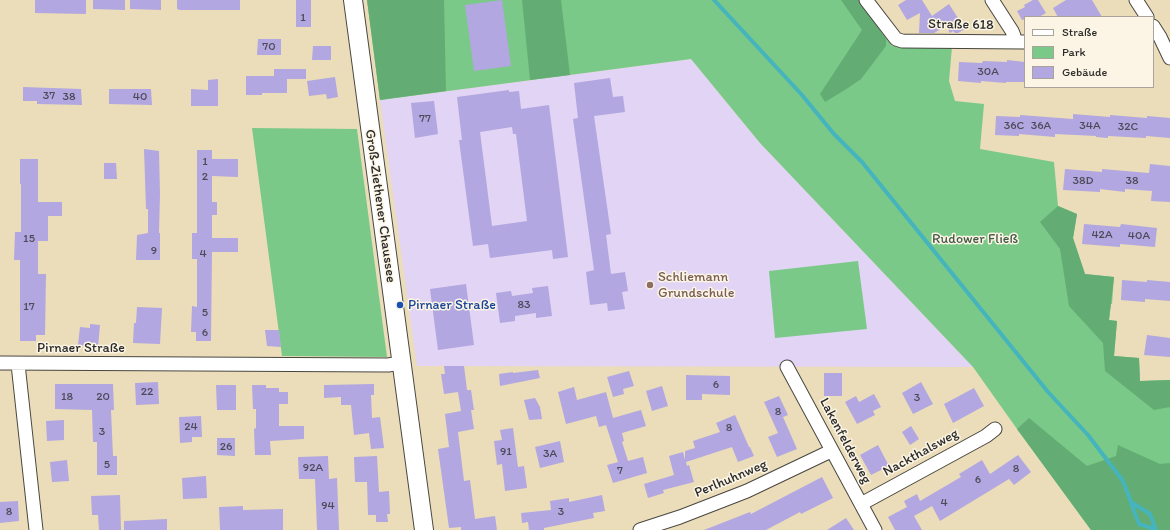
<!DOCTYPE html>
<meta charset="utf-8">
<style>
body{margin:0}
#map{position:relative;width:1170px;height:530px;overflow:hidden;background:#ebddb9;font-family:Itim,sans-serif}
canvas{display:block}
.legend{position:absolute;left:1024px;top:16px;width:130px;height:72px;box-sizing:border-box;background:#fcf5e5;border:1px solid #a8a49b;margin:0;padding:5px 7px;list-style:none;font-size:12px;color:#2b2b2b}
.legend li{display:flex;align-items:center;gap:8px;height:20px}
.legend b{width:20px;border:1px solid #a8a49b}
</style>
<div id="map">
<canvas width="1170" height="530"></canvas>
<ul class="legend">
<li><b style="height:5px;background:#fff"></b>Straße</li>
<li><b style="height:11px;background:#7ac988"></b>Park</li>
<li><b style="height:11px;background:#b2a7e0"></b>Gebäude</li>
</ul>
</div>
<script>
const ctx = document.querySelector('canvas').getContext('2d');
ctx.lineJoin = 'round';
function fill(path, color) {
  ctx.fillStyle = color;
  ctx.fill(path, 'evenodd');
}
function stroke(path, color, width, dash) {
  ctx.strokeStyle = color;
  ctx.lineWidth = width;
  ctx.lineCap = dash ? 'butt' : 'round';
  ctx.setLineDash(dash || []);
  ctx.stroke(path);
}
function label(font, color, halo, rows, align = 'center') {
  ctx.font = font + ' Itim,sans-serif';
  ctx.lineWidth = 3;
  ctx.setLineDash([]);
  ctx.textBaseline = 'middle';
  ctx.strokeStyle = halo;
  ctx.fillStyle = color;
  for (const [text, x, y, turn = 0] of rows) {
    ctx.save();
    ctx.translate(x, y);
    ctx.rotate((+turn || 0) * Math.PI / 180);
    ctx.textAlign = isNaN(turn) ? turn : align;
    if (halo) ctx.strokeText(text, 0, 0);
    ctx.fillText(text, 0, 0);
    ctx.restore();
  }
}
fill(new Path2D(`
 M691 59 760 143 973 367 417 366 380 100Z`), '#e1d4f4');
fill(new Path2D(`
 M367 0H859L892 46 952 47 949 81 955 101 984 104 980 149 1054 162 1058 206 1077 214 1073 238 1085 274 1114 277 1112 304H1111L1109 320 1117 321 1114 356 1139 358 1140 381 1170 380V530H1091L1017 429 973 367 760 143 691 59 380 100Z
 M252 128 357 129 387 357 282 356Z
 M858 261 867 329 775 338 769 271Z`), '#7ac988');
fill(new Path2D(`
 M367 0H444L446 91 380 100Z
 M522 0H561L570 75 530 80Z
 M841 0H859L886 39V46L861 79 848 88 825 102 820 94 862 30Z
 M1058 206 1077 214 1073 238 1085 274 1114 277 1109 320 1117 321 1114 356 1139 358 1140 381 1170 380V407L1154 410 1105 371 1103 343 1069 306 1060 249 1040 222Z
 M1029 418 1087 466 1116 456 1118 445 1160 464 1170 463V530H1091L1017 429Z`), '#63ad74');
stroke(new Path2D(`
 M714 0 802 95 834 134 862 162 1048 392 1088 435 1123 481 1131 502 1150 514 1156 530
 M1131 503 1139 524 1155 529`), '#45b4bd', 4);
fill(new Path2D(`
 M35 0H86V14L35 13Z
 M93 0H125V10L93 9Z
 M130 0H161V10L130 9Z
 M177 0H240V10H180L177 9Z
 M296 0H311V27H296Z
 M502 0 511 66 474 71 465 5Z
 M906 0H922L932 16 949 4 965 29 958 33H955L953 31 950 33 946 26 934 33H919L920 13 907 20 898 5Z
 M1033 0H1038L1046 13 1039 17H1025V19L1022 20 1017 11 1025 7 1024 5Z
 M1066 0H1092L1102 17H1058L1053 8Z
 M258 39H281V55H257Z
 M313 46H331V60H312Z
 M1007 60 1025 62V82H1006V83L981 81V83L958 81 959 62 982 63 983 61 1007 62Z
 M274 69H306V79H287V93H262V95H246V76H274Z
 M335 77 338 97 327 99 326 94 309 96 307 81Z
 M610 78 613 97 623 96 625 112 594 116 611 234 606 235 611 274 625 272 628 291 622 292 625 309 608 311 607 303 590 305 586 272 594 270 573 119 578 118 574 83Z
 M218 79V106H191V89L208 90V80Z
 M23 87 81 89 82 105 37 104V101H23Z
 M109 89H151L152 105 109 104Z
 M509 90V92L519 91 521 109 549 105 568 257 553 259 552 250 490 258 488 244 473 246 459 140H462L457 97ZM512 127 513 134H516L527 221 492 226 480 132Z
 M434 101 438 134 415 138 411 103Z
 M1073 114 1110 117V115L1147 118V116L1170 118V138L1146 136V138L1108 136V138L1096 137V136L1055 134V137L1019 134V136L995 135 996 116 1020 117V115L1073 119Z
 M144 149 159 151 160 194 159 233H160V260H136L137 235 148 233V209H146Z
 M197 150H212V159H238V177L212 176V202H217V215H212V238H238V252H212L211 341H196V332H191L192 306 197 307V259H192V233H197Z
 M20 159H38V202H62V216H48V241H38V274H46L45 335H36V341H20V260H14L15 232H21V184H20Z
 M104 163H116L117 179H104Z
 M1150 164 1170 166V202L1151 201 1152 191 1125 189V192L1100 189V192L1063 190 1065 169 1102 172V169L1149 173Z
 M1084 224 1120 227 1121 224 1157 228 1155 247 1120 244V247L1082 244Z
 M1122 280 1147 282V280L1170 282V301L1145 299V302L1121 300Z
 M466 284 474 345 438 350 430 289Z
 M548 286 552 316 536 318V313L515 316V321L500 323 496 293 511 291 512 296 533 293 532 288Z
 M137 307 162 308 160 344 133 343 134 323H136Z
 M90 324 100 325 98 347 78 345 80 327 90 328Z
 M265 330H279L281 347 267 346Z
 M1147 335 1170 338V357L1144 355Z
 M444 366H464L467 390H471L474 410H471L474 429 458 432 464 481 470 480 475 519 495 516 497 530H461V527L449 528 438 449 449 447 445 414 461 411 458 392 444 394 441 374H445Z
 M538 370 540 378 500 386 499 374 513 372V373Z
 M629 371 634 386 623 389 624 394 613 397 607 377Z
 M824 373H842V396H824Z
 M686 375 730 376V395L702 394V400H686Z
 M158 382 159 404 136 405 135 383Z
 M921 382 933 404 913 414 902 393Z
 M55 384H113L114 410H111L113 456H117V475H97V442H93L92 410 55 409Z
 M374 384V395H371L372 418 380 417 384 448 371 449 369 433 354 435 351 405H341V397L324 398V385Z
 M216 385H236V410H217Z
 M252 385H266V388H279V392H288V404H279V426H304V439L270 441 271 455H255L254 429 256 428V409H253Z
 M662 386 668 406 652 411 646 391Z
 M574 387 577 400 606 392 613 418 641 410 646 426 622 433 624 441 622 442 628 461 643 457 647 473 613 483 607 465 618 462 606 425 599 427 596 416 566 424 558 392Z
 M974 388 984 406 953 423 944 404Z
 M874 394 881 407 873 411 875 415 857 424 845 402 856 396 859 402Z
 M779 396 788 415 783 417 797 449 777 457 768 437 778 433 764 402Z
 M535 398 540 407 542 419 529 420 524 400Z
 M735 415 749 447H750L754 456 738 462 732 447 686 462 687 466 689 465 694 482 663 490 664 493 648 498 644 484 674 475 669 456 683 452 685 460V451L695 448 693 441 720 432 716 423Z
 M201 416 202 437H192V442L180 443 179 417Z
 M64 420V440L47 441 46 421Z
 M911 426 919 439 910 445 902 432Z
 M513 428 518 467 524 466 527 488 505 491 502 464 497 465 494 441 502 440 500 430Z
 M217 438H235V456L217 455Z
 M560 441 564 462 540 468 535 447Z
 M878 445 889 466 871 475 860 455Z
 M1018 455 1031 472 1014 485 1009 479 940 521 932 506 914 516 922 530H895L888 517 907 507 904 501 917 494 920 501 961 477 959 474 982 460 990 474Z
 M328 456 329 479 337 478 339 530H317L315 479H299L298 457Z
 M377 456 379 492 389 491 390 514H387L388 522H376V515H368L367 482H355L354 457Z
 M67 460 69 481 52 482 50 462Z
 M206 476 207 498 183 499 182 478Z
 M822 477 833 498 801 514 800 512 766 530H704L750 512 751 514Z
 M120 495 121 530H99L98 515H92L91 496Z
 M602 495 605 511 593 513 594 518 544 528V530H529L528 522 522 523 521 513 551 510 550 501 569 498V502Z
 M18 501 19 521 0 523V502Z
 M243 506V510L283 509V530H220L219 507Z
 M846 518 854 530H827Z
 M167 519V530H124V521Z`), '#b2a7e0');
const street = new Path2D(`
 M866 0 896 39 902 41 1025 42
 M992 0 1012 31 1014 36V42
 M1136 0 1147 17
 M1153 26 1160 37 1170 58
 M0 363 388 365 401 363
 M18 364 36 530
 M787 367 875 530
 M861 504 986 436 995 429
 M640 530 680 517 747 491 831 451`);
const secondary = new Path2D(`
 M353 0 424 530`);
stroke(street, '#484640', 15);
stroke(secondary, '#484640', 20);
stroke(street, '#fff', 13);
stroke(secondary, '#fff', 18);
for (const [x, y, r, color] of [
 [650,285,4,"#8d6e63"],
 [400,305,4,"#1a4fb4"]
]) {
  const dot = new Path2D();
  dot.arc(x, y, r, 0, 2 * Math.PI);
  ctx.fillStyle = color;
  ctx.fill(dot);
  stroke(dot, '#fcf5e5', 1.5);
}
label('12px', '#4d4a58', null, [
 ["1",303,18],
 ["70",269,47],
 ["30A",988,72],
 ["37",49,96],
 ["38",69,97],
 ["40",140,97],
 ["77",425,119],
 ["36C",1014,126],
 ["36A",1041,126],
 ["34A",1090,126],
 ["32C",1128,127],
 ["1",205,162],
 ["2",205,177],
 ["38D",1083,181],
 ["38",1132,181],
 ["42A",1102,235],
 ["40A",1139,236],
 ["15",29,239],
 ["9",154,251],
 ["4",203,254],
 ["83",524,305],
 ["17",29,307],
 ["5",205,313],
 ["6",205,333],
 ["6",716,385],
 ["22",147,392],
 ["18",67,397],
 ["20",103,397],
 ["3",917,398],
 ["8",778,412],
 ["24",191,427],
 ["8",729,428],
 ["3",102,432],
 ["26",226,447],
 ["91",506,452],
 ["3A",550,454],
 ["5",107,465],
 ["92A",313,468],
 ["8",1016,469],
 ["7",620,471],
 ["6",978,480],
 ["4",944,503],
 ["94",328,506],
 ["8",9,512],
 ["3",561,512]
]);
label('14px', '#2b2b2b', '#fcf5e5', [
 ["Straße 618",961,25,1],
 ["Groß-Ziethener Chaussee",380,206,82],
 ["Pirnaer Straße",81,348],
 ["Lakenfelderweg",845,441,62],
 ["Nackthalsweg",921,453,-29],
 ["Perlhuhnweg",731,479,-23]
]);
label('14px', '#435a47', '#fcf5e5', [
 ["Rudower Fließ",975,239]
]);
label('14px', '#785e54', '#fcf5e5', [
 ["Schliemann",658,277],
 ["Grundschule",658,293]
], 'left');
label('14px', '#164399', '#fcf5e5', [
 ["Pirnaer Straße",408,305]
], 'left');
</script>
